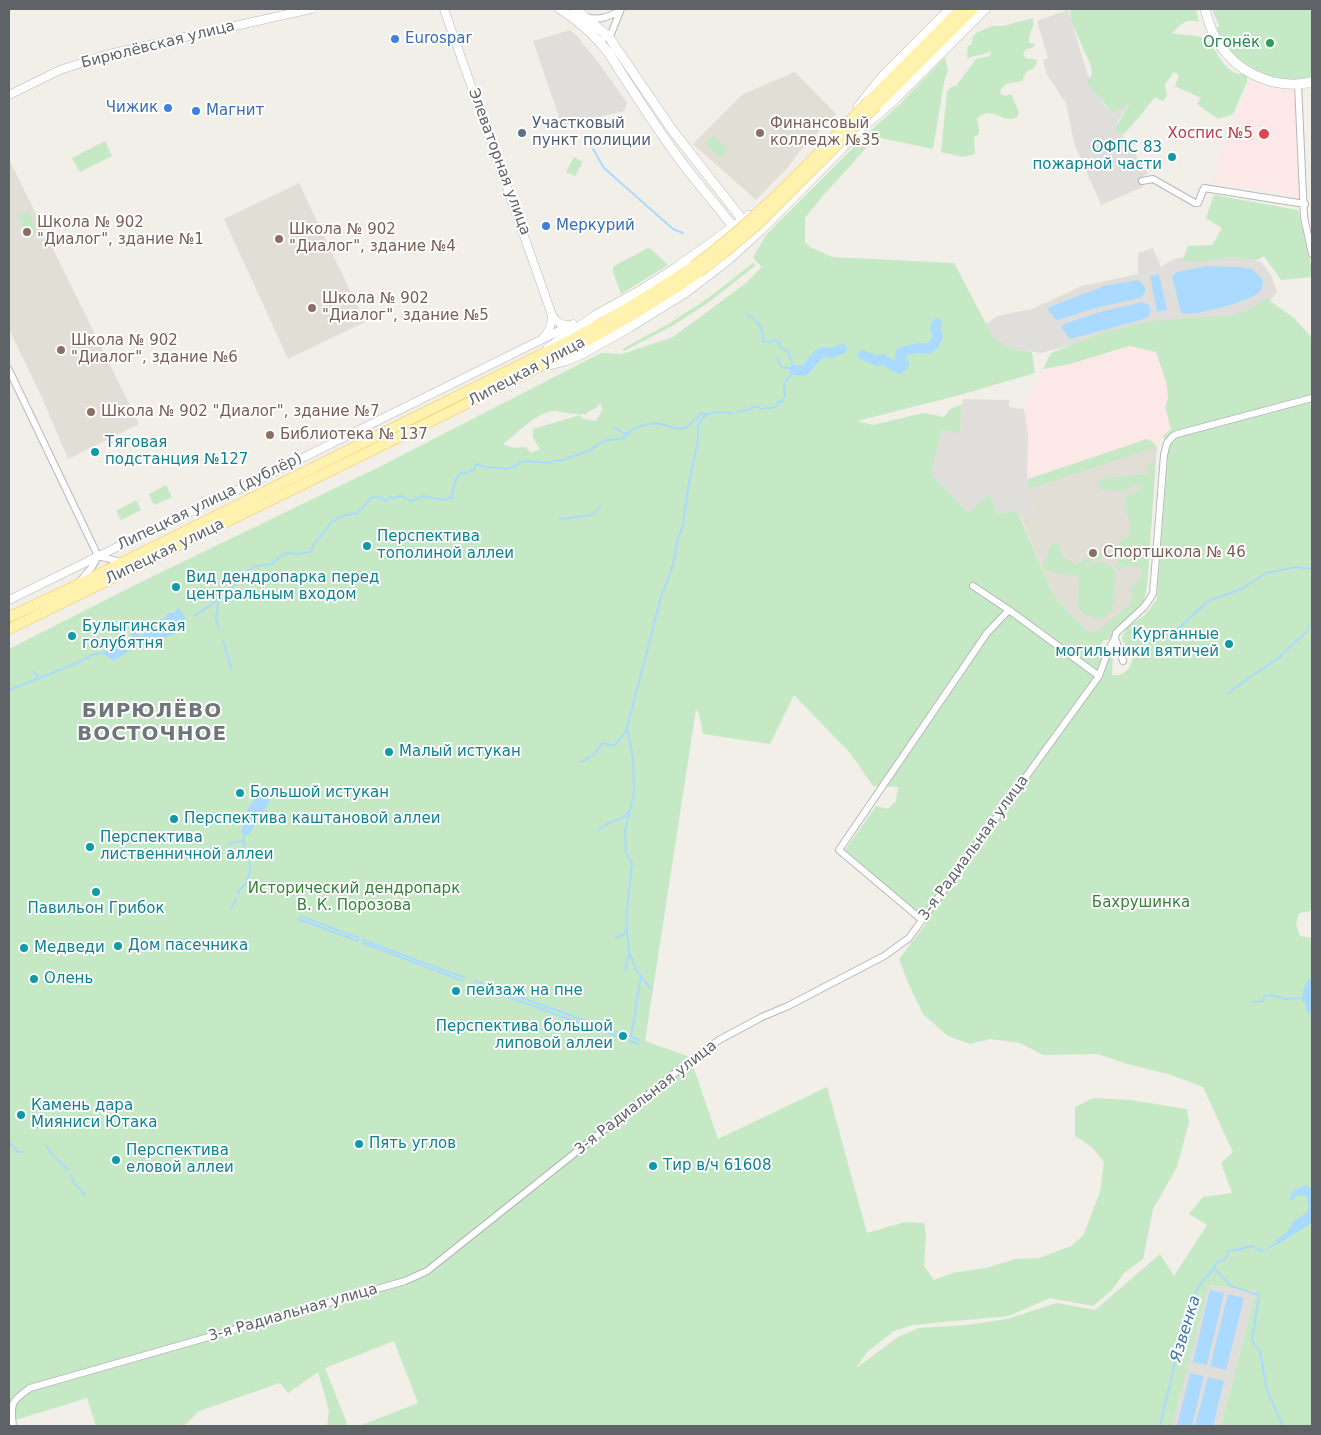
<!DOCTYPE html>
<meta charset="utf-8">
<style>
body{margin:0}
#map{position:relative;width:1321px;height:1435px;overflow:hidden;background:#f1efe8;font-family:"DejaVu Sans",sans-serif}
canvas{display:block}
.frame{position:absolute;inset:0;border:10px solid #5f6368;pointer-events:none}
</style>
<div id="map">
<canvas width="1321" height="1435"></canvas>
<div class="frame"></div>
</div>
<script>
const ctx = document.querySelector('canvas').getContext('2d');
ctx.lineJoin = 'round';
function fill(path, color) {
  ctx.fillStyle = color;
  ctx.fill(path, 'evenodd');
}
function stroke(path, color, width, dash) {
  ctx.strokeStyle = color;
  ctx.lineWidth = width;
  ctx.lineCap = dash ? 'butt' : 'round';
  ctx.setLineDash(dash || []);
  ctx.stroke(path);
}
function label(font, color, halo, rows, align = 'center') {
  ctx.font = font + ' "DejaVu Sans",sans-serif';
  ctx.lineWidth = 4;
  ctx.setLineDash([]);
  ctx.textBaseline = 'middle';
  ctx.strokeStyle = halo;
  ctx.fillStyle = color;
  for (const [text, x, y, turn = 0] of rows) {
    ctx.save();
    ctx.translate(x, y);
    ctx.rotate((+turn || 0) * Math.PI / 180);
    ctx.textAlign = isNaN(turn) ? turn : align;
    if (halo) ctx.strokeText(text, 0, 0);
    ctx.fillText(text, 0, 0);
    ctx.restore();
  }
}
fill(new Path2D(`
 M1068 10 1088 76 1107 109 1130 79 1138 88 1116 125 1148 173 1139 180 1143 187 1101 205 1074 143 1066 103 1047 75 1043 60 1048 58 1037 21Z
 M570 30 577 36 601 66 627 103 624 111 562 126 533 41Z
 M1153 248 1161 267 1174 259 1191 256 1249 258 1262 263 1271 275 1277 292 1267 305 1222 321 1158 323 1041 353 1013 349 994 340 986 324 997 316 1032 309 1082 286 1138 274V253Z
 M963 399 1009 400V407L1024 409 1028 432 1027 486 1034 516 1022 520 1017 510 997 514 969 513 931 474 942 430 960 432Z
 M1208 1285 1256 1291 1221 1426H1172Z`), '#e0deda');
fill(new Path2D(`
 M795 72 836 114 800 151 789 166 756 200 693 144 743 94Z
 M11 163 139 424 68 459 43 400 9 329V165Z
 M299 183 365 322 288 359 224 219Z
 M1153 442 1157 447 1147 586 1126 620 1108 640 1090 633 1054 597 1022 520 1034 516 1027 486 1028 479Z`), '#e1ded6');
fill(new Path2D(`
 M1251 78 1271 85 1295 89 1301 197 1212 180Z
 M1129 346 1156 352 1167 385 1168 399 1165 407 1171 429 1161 439 1157 447 1153 442 1147 439 1028 479V432L1024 409 1043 372Z`), '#fce8e6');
fill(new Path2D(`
 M1072 9H1196L1199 22C1185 18 1182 24 1172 33 1184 36 1197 33 1207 41 1217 49 1220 64 1232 71 1236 74 1242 74 1247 76V82L1233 114 1218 119 1197 104 1201 98 1175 86 1179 75 1174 72 1165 84 1167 96 1163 101 1155 97 1140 116 1124 134 1118 133 1115 129 1129 104 1113 112C1106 108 1104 101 1098 95 1093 91 1090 88 1087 82L1092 74 1091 66 1071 21 1070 10Z
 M1212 9H1312V77L1302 81 1268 78 1247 67 1241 61 1234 57 1219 36 1217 27 1219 26Z
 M1033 18C1035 27 1028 34 1029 43L1035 44 1032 48 1026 49 1023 54 1026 58 1037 60C1036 67 1034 69 1027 71L1022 81 1006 84 1001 89 1000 94 1006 96 1011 94 1018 110V116C1003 127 995 103 977 118L979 129V134L974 137 975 154 963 157 941 152 947 92 951 87 956 86 976 59 990 56 991 52 967 58 968 46 972 44V38L976 33 992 26H1003Z
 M945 57 948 70 944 82 933 149 876 137 821 198 805 218V242L810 247 832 257 954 263 994 339 1013 349 1032 352 1035 373 960 395 857 421 873 425 923 413 944 417 949 410 962 404 960 433 942 430 931 474 969 513 989 494 997 514 1017 510 1054 597 1090 633 1097 631 1131 604 1133 595 1130 588 1140 579 1143 569C1134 565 1128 565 1119 569L1115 567 1118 561 1120 541 1129 537 1131 524 1124 507 1126 497 1141 489 1138 484 1123 491 1103 490 1098 484 1104 478 1151 474 1146 468 1154 461 1155 471 1147 586 1143 606 1126 620 1108 640H1104L1100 645 1113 654 1112 675C1114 675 1117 675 1119 675 1128 673 1135 660 1131 652 1128 646 1123 644 1122 638L1127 627 1145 615 1157 599 1168 457V450L1163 436 1171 429 1165 407 1168 399 1167 385 1156 352 1129 346 1070 364 1043 369 1051 353 1104 332 1142 323 1184 318 1229 316 1250 309 1266 298 1294 318 1312 338V911L1299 913 1296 924 1300 936 1312 938V1426H1221L1256 1291 1209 1285 1172 1426H359L418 1403 394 1341 325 1368 348 1426H327L329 1410 318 1372 288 1393 280 1383 199 1411 184 1426H96L87 1398 9 1422V649L139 583 381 466 601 353 622 354 673 337 746 283 762 267 753 258 765 236 868 133 900 104ZM600 403C604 410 600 415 595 421L582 418 580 415 533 429V438L540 449 531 453 526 447 514 448 503 444C516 434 538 411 555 411 565 412 573 415 583 414L585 415C590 410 597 409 600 403ZM182 610V611L124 646 126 638 128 640 132 638V633L137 631 140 636 144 634 146 625 164 618 169 612ZM794 695 851 754 873 786 898 787 896 801 888 809 876 806 845 850 920 915 926 924 899 959 909 985 923 1014 948 1036 970 1044 990 1039 1020 1043 1043 1055 1098 1054 1124 1063 1171 1075 1203 1087 1233 1152 1221 1163 1232 1193 1203 1197 1189 1214 1207 1225 1174 1276 1160 1254 1095 1310 1057 1303 1007 1319 967 1325 919 1328 898 1337 856 1368 867 1352 894 1331 913 1325 1008 1316 1050 1298 1093 1306 1112 1290 1124 1273 1143 1259 1153 1209 1177 1167 1189 1122 1187 1109 1130 1100 1110 1099 1093 1098 1075 1107V1136L1092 1147 1104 1162 1100 1192 1083 1236 1071 1246 1039 1258 1015 1259 986 1268 953 1273 934 1280 924 1266 926 1237 924 1223 905 1222 867 1233 827 1087 718 1139 690 1057 645 1041 696 709 699 714 703 734 770 744Z
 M713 135 728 150 720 158 705 143Z
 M105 141 112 156 80 172 72 158Z
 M574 157 583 162 575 176 566 172Z
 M1214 195 1298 210 1312 269V277L1281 280 1264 256 1257 260 1231 257 1199 262 1183 260 1188 246 1212 245 1222 228 1206 218Z
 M29 211 37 233 26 237 18 215Z
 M648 248 651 249 668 265 621 294 613 272V268L614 266Z
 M753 263 756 265 709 302 672 326 624 351 622 349 670 323 707 299Z
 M1147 439 1153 442 1157 447 1032 488 1027 486 1028 479Z
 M166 485 172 497 154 505 149 494Z
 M136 500 141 510 121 520 116 511Z
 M1059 543 1062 556 1077 565 1092 553 1102 552V559L1089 562 1085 567C1098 560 1106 560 1116 572 1115 585 1118 621 1098 618 1089 617 1083 614 1078 607L1079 573 1076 576C1065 572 1056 575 1045 570L1043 565 1052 544Z`), '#c5e8c5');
fill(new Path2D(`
 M1207 266 1240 267 1252 269 1263 280C1263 286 1262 291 1257 294 1245 302 1194 317 1181 313L1172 276 1177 272Z
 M1159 274 1167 310 1157 312 1150 276Z
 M1138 280C1145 285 1149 291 1140 298L1099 307 1058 320H1056L1047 308 1104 286Z
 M1142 302 1149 305 1151 310 1149 316 1141 320 1070 339 1061 327 1064 324 1100 312Z
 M178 608C184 611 188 623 186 630L134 648 113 661 103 653 106 652 107 647 126 638 128 640 132 638V633L137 631 140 636 144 634 146 625 164 618 169 612H174Z
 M266 795 269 797 270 802 249 834 244 837C238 828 248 803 258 797 260 796 263 796 266 795Z
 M1305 1185 1312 1188V1223L1278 1244 1261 1252 1275 1243 1276 1240 1287 1232 1294 1221 1307 1212 1309 1206 1307 1197 1298 1195 1291 1201 1289 1200 1293 1191Z
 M1210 1290 1224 1293 1207 1365 1193 1362Z
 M1228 1294 1244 1298 1226 1370 1210 1366Z
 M1190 1373 1204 1376 1192 1426H1177Z
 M1208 1377 1224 1381 1213 1426H1195Z`), '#aadaff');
stroke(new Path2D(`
 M593 149 604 168 673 229 683 233
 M777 358 780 365 784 368 794 367
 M737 412 747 410 754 406 761 409 776 407 778 401 781 403C789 393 781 390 785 383 787 379 792 374 795 370L788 352 781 348 779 342 776 340 768 342 763 341C764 328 758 321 748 315
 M614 427 623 433H627
 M560 519 593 515 600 506
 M194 616 211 605 241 579 248 571 255 566 272 564 278 558 287 553 298 554 311 552C312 540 326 535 330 523L342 516 357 513 365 504 368 502 370 498 380 497 386 501 391 497 394 498 401 496 411 501 424 496 442 500 452 497C454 488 454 476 463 472L467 473 472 470H474L475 468V466L477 464 485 467 508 469 524 461 550 463 556 460 560 461 591 450 598 444 607 440 619 439 625 437C631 427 649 422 661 424 668 425 676 431 684 428 690 426 697 417 703 413L707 415 715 412 732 413
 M219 629 216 618 219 597
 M1131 632 1147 631 1161 636 1179 628 1208 601 1242 589 1266 573 1296 567 1312 569
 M223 641 231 668
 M34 671 38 678
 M9 690 77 663 94 654 105 653
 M1227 694 1250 677 1276 660 1305 633 1312 624
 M581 762 593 755 602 744 605 743 610 746 617 743 627 729
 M598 830 609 823 624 817 628 812
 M229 845 230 843 243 841
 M238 893 241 888 246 884C248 877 251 870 250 864 248 854 241 847 244 837
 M231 909 236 898
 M300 916 359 938
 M298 919 358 941
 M616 938 624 934 627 928
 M363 940 465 978
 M363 943 463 981
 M625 970 629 953
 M475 981 639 1040
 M472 984 638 1044
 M652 990 636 970 629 952 626 920 632 864 626 853 625 831 634 793 633 758 627 728 661 597 673 565 678 538 683 525 688 488 698 442V426L705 415
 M1253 1002 1263 1001 1265 996 1270 995 1286 999 1307 998
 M631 1037 641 976
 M9 1142 18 1152H24
 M46 1146 55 1158 68 1169
 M71 1175 74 1183 85 1195
 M1214 1268 1231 1286 1259 1295 1252 1341 1260 1351 1267 1390 1283 1426
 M1160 1426 1175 1362 1193 1297 1201 1283 1211 1272 1218 1261H1223L1227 1256 1228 1251 1240 1249 1250 1246 1262 1251`), '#aadaff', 2);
stroke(new Path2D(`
 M863 355 877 361 882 359 899 369 903 366 904 363 900 359 901 352C911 349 919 347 929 349L935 343 938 336 935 329 937 323
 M795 370 804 371 818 355 824 352 831 353 842 349
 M1312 983 1309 988 1307 998 1310 1001 1312 1010`), '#aadaff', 10);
const minor = new Path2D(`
 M586 17C599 21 608 17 620 11
 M599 41 611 34 621 9
 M1298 84 1304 217 1312 254
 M1142 181 1153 179 1195 203H1198L1204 188 1305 204
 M9 370 98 556
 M98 556 121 562
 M80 581 92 567 98 556
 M973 586 1009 610 1099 676
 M1123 661 1115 638 1116 633 1144 607 1153 594 1164 455 1167 443 1173 436 1177 434 1312 398
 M922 920 839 850 987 633 1009 610
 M13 1426C10 1404 11 1401 30 1388L405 1281 427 1271 689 1062 719 1040 762 1017 788 1006 884 956 909 938 922 920 1099 676 1108 651 1115 638`);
const tertiary = new Path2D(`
 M444 9 552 315C557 323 562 326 571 325
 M9 95 60 70 109 54 311 9
 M543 338C550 331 552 324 552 315
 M9 600 117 547 260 479 573 324`);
const secondary = new Path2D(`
 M560 9C579 21 594 34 608 52 632 90 656 128 683 164 700 187 719 207 736 231
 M575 9 608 36 673 131 745 223
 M1205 9C1209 25 1215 42 1227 54 1247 78 1282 89 1312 82
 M858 107 881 78 950 9
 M548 348 596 315 638 292 677 267 750 215
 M546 366 565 361 582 354 630 327 685 293 727 261 760 231 864 126 892 102 985 9`);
const primary = new Path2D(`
 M870 100 961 9
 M876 106 973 9
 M9 617 73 587 536 357C591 332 643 300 694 266
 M9 629C140 564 271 501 401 436 503 386 605 336 698 273`);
stroke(minor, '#b5b8bc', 8);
stroke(tertiary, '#b5b8bc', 9);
stroke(secondary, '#b6babf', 10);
stroke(primary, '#f2c960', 11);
stroke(minor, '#fff', 6);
stroke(tertiary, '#fff', 8);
stroke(secondary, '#fff', 9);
stroke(primary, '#fff2af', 10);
const primaryBridge = new Path2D(`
 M694 266C759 218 814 158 870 100
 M698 273 724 253 758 224 876 106`);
stroke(primaryBridge, '#f2c960', 11, []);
stroke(primaryBridge, '#fff2af', 10);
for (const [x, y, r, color] of [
 [395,39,5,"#3f7fe0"],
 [1270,43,5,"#2e9e5b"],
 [168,108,5,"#3f7fe0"],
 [196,111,5,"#3f7fe0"],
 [522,133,5,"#5c6f8a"],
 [760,133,5,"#8d6e63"],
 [1264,134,6,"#e0444e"],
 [1172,157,5,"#0f9aa8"],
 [546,226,5,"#3f7fe0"],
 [27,232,5,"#8d6e63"],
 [279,239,5,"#8d6e63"],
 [312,308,5,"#8d6e63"],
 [61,350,5,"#8d6e63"],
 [91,412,5,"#8d6e63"],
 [270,435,5,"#8d6e63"],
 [95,452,5,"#0f9aa8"],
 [367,546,5,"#0f9aa8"],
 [1093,553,5,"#8d6e63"],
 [176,587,5,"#0f9aa8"],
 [72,636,5,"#0f9aa8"],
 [1229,644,5,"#0f9aa8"],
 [389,752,5,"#0f9aa8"],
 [240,793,5,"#0f9aa8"],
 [174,819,5,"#0f9aa8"],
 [90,847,5,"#0f9aa8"],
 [96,892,5,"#0f9aa8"],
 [118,946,5,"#0f9aa8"],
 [24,948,5,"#0f9aa8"],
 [34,979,5,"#0f9aa8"],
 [456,991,5,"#0f9aa8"],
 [623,1036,5,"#0f9aa8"],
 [21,1115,5,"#0f9aa8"],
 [359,1144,5,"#0f9aa8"],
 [116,1160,5,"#0f9aa8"],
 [653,1166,5,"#0f9aa8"]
]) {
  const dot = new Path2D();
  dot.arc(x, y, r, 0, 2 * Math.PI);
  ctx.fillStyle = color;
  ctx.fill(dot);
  stroke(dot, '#fff', 2);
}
label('15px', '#366cbe', '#fff', [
 ["Eurospar",405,39],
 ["Чижик",158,108,"right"],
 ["Магнит",206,111],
 ["Меркурий",556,226]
], 'left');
label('15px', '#27864d', '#fff', [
 ["Огонёк",1260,43]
], 'right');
label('15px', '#5f6368', '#fff', [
 ["Бирюлёвская улица",158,45,-14],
 ["Элеваторная улица",499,162,70],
 ["Липецкая улица",527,372,-28],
 ["Липецкая улица (дублёр)",210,502,-26],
 ["Липецкая улица",165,552,-26],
 ["3-я Радиальная улица",974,848,-54],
 ["3-я Радиальная улица",646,1098,-38],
 ["3-я Радиальная улица",293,1313,-16]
]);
label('15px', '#4e5e75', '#fff', [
 ["Участковый",532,124],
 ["пункт полиции",532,141]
], 'left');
label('15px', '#785e54', '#fff', [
 ["Финансовый",770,124],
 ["колледж №35",770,141],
 ["Школа № 902",37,223],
 ["\"Диалог\", здание №1",37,240],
 ["Школа № 902",289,230],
 ["\"Диалог\", здание №4",289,247],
 ["Школа № 902",322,299],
 ["\"Диалог\", здание №5",322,316],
 ["Школа № 902",71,341],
 ["\"Диалог\", здание №6",71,358],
 ["Школа № 902 \"Диалог\", здание №7",101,412],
 ["Библиотека № 137",280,435],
 ["Спортшкола № 46",1103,553]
], 'left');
label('15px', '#be3a42', '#fff', [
 ["Хоспис №5",1253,134]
], 'right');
label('15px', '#0d838f', '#fff', [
 ["ОФПС 83",1162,148,"right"],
 ["пожарной части",1162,165,"right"],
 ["Тяговая",105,443],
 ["подстанция №127",105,460],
 ["Перспектива",377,537],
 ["тополиной аллеи",377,554],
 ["Вид дендропарка перед",186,578],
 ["центральным входом",186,595],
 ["Булыгинская",82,627],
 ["голубятня",82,644],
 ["Курганные",1219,635,"right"],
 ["могильники вятичей",1219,652,"right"],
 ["Малый истукан",399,752],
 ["Большой истукан",250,793],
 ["Перспектива каштановой аллеи",184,819],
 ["Перспектива",100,838],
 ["лиственничной аллеи",100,855],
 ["Павильон Грибок",96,909,"center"],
 ["Дом пасечника",128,946],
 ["Медведи",34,948],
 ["Олень",44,979],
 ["пейзаж на пне",466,991],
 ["Перспектива большой",613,1027,"right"],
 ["липовой аллеи",613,1044,"right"],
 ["Камень дара",31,1106],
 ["Мияниси Ютака",31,1123],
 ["Пять углов",369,1144],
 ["Перспектива",126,1151],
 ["еловой аллеи",126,1168],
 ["Тир в/ч 61608",663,1166]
], 'left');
label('15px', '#348238', '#fff', [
 ["Исторический дендропарк",354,889],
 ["В. К. Порозова",354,906],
 ["Бахрушинка",1141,903]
]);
label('italic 16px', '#4174aa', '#fff', [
 ["Язвенка",1186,1329,-73]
]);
ctx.letterSpacing = '1px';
label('bold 20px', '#70757a', '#fff', [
 ["БИРЮЛЁВО",152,712],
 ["ВОСТОЧНОЕ",152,735]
]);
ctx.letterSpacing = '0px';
</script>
